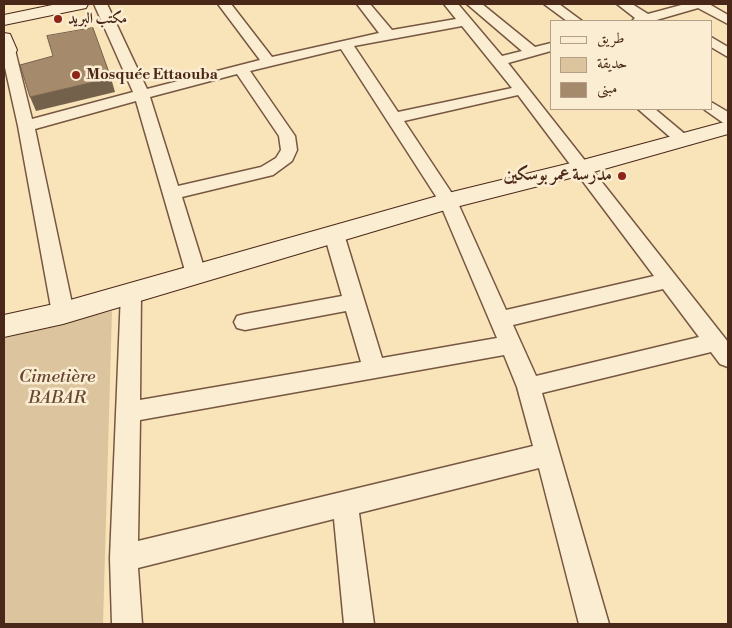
<!DOCTYPE html>
<meta charset="utf-8">
<style>
body{margin:0}
#map{position:relative;width:732px;height:628px;overflow:hidden;background:#f9e4b9;font-family:"Libre Bodoni",Amiri,serif}
canvas{display:block}
.frame{position:absolute;inset:0;border:5px solid #4a2819;pointer-events:none}
.legend{position:absolute;left:550px;top:20px;width:162px;height:90px;box-sizing:border-box;background:#fbedd2;border:1px solid #b49e88;margin:0;padding:6px 9px;list-style:none;font-size:15px;color:#4a2819}
.legend li{display:flex;align-items:center;gap:10px;height:25px}
.legend b{width:25px;border:1px solid #b49e88}
</style>
<div id="map">
<canvas width="732" height="628"></canvas>
<div class="frame"></div>
<ul class="legend">
<li><b style="height:6px;background:#fbedd2"></b>طريق</li>
<li><b style="height:14px;background:#dbc49e"></b>حديقة</li>
<li><b style="height:14px;background:#a58a6c"></b>مبنى</li>
</ul>
</div>
<script>
const ctx = document.querySelector('canvas').getContext('2d');
ctx.lineJoin = 'round';
function fill(path, color) {
  ctx.fillStyle = color;
  ctx.fill(path, 'evenodd');
}
function stroke(path, color, width, dash) {
  ctx.strokeStyle = color;
  ctx.lineWidth = width;
  ctx.lineCap = dash ? 'butt' : 'round';
  ctx.setLineDash(dash || []);
  ctx.stroke(path);
}
function label(font, color, halo, rows, align = 'center') {
  ctx.font = font + ' "Libre Bodoni",Amiri,serif';
  ctx.lineWidth = 5;
  ctx.setLineDash([]);
  ctx.textBaseline = 'middle';
  ctx.strokeStyle = halo;
  ctx.fillStyle = color;
  for (const [text, x, y, turn = 0] of rows) {
    ctx.save();
    ctx.translate(x, y);
    ctx.rotate((+turn || 0) * Math.PI / 180);
    ctx.textAlign = isNaN(turn) ? turn : align;
    if (halo) ctx.strokeText(text, 0, 0);
    ctx.fillText(text, 0, 0);
    ctx.restore();
  }
}
fill(new Path2D(`
 M112 311 103 624H4V338Z`), '#dbc49e');
const street = new Path2D(`
 M94 4H107L147 89 260 60 218 4H231L272 57 379 33 357 4H370L392 30 456 19 444 4H458L502 56 522 51 467 4H482L535 47 551 43V51L508 63 728 342V367L720 364 711 352 542 393 609 624H579L539 468 359 513 374 624H344L334 519 138 568 142 624H112L110 558 121 293 124 287 131 285 138 287 141 293 140 400 361 362 346 311 245 330 237 328 234 322 237 316 245 314 342 296 324 234 327 229 334 227 341 229 344 234 382 358 497 338 439 201 341 49 250 71 295 136 297 150 292 161 273 175 182 197 206 274 203 279 196 281 189 279 186 274 136 101 35 129 74 313 71 319 63 321 55 319 52 313 18 126 4 63V47H13L15 50 32 119 133 92ZM462 26 512 88 398 112 354 46ZM237 74 279 136 281 150 276 158 261 167 178 186 150 97ZM518 95 654 276 506 310 457 201 404 121ZM663 289 699 337 536 376 513 325ZM504 355 517 387 533 446 138 541 140 420Z
 M544 4H559L582 21H567Z
 M617 4H632L648 14 685 4H709L728 15V24L698 8 653 21H632L635 18Z
 M711 37 728 47V57L711 47Z
 M711 102 728 112V124L722 122 705 110 704 109H711Z
 M638 109H655L692 140 690 144H678Z`);
const secondary = new Path2D(`
 M57 4H88L86 8 4 25V15Z
 M4 33 10 34 17 50 15 54 4 57Z
 M728 121V134L590 173 452 208 63 324 4 337V315L63 302 448 193 579 161Z`);
stroke(street, '#765741', 3);
stroke(secondary, '#4a2819', 2);
fill(street, '#fbedd2');
fill(secondary, '#fbedd2');
fill(new Path2D(`
 M111 78 115 92 36 111 30 97Z`), '#74614c');
const building = new Path2D(`
 M93 28 111 78 30 97 20 65 53 56 47 36Z`);
fill(building, '#a58a6c');
stroke(building, '#74614c', 1);
for (const [x, y, r, color] of [
 [58,19,5,"#8f2418"],
 [76,75,5,"#8f2418"],
 [622,176,5,"#8f2418"]
]) {
  const dot = new Path2D();
  dot.arc(x, y, r, 0, 2 * Math.PI);
  ctx.fillStyle = color;
  ctx.fill(dot);
  stroke(dot, '#fbedd2', 2);
}
label('bold 15px', '#4a2819', '#fbedd2', [
 ["مكتب البريد",68,19],
 ["Mosquée Ettaouba",86,75]
], 'left');
label('bold 18px', '#4a2819', '#fbedd2', [
 ["مدرسة عمر بوسكين",612,176]
], 'right');
label('italic 18px', '#674734', '#fbedd2', [
 ["Cimetière",57,378],
 ["BABAR",57,399]
]);
</script>
